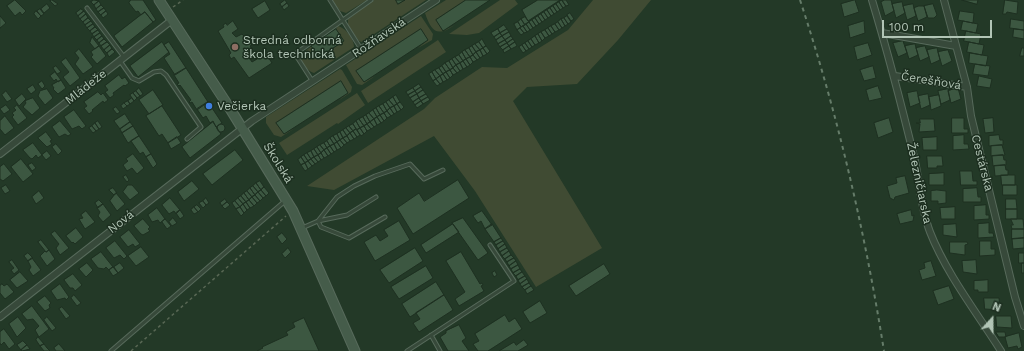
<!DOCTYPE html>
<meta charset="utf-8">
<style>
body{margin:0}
#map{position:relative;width:1024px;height:351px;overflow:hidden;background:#233927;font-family:"Work Sans",sans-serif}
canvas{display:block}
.north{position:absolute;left:972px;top:299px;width:40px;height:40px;-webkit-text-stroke:3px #1c2e1f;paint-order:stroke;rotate:21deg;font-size:11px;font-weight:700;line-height:16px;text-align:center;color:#b2c5b6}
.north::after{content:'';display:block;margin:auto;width:14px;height:18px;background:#b2c5b6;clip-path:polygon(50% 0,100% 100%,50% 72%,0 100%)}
.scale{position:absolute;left:882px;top:20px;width:110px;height:18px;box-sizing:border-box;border:2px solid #b2c5b6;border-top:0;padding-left:5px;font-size:12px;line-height:14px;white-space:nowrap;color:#b2c5b6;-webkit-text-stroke:3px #1c2e1f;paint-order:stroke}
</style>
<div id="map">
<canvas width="1024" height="351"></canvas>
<div class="north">N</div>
<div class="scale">100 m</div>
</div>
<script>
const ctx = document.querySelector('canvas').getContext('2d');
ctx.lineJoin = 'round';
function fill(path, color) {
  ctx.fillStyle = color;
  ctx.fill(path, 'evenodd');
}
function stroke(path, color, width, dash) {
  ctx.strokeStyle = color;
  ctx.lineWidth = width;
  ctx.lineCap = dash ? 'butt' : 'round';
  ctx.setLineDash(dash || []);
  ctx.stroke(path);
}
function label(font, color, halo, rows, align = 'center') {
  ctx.font = font + ' "Work Sans",sans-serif';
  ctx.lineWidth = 3;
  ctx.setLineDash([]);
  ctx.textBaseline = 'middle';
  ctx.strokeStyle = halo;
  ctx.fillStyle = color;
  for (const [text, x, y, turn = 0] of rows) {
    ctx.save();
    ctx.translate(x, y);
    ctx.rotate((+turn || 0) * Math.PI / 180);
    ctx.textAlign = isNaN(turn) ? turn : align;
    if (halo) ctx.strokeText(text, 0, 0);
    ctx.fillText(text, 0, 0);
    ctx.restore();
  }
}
fill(new Path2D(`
 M332 0H367L346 13 340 11Z
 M374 0H396L399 4 405 0H426L362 42 359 41 348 27V19Z
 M446 0H466L436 20 443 31 455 25C438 36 432 34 425 13Z
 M500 0H515L518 4 479 33 467 35 449 34Z
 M593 0H651L618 40 577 84 527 87 513 101 602 248 536 287 475 191 434 136 334 190 307 186 424 109 435 98 482 67 507 68 568 30Z
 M421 16 433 34 432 40 418 48 428 40 421 29 356 71 364 82 375 76 362 85 357 84 346 65Z
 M338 26C346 28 354 39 354 47L314 73C307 71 300 62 300 55L312 46 319 57 344 41 336 29Z
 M438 40 446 52 368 103 361 91Z
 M340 69 342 70 352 87 351 92 338 101 348 93 341 81 276 123 284 134 295 128 281 137 274 135 266 123V117Z
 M357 93 365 105 338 124 337 123 287 155 279 143Z`), '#404b33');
const building = new Path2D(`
 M15 0 26 11 22 15 20 12 15 16 7 6Z
 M52 0 58 4 55 6 50 1Z
 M94 0 99 1 94 5 91 2Z
 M131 0H143L156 20 153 22 145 12 141 15 138 11 136 12 129 3Z
 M285 0 287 3 282 7 280 4Z
 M396 0H405L398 4Z
 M466 0H490L443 31 436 20Z
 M538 0H560L528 21 522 10Z
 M562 0H566L569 5 566 6Z
 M562 0 566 6 563 8 559 2Z
 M855 0 859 12 844 17 841 4Z
 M885 0H891L894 11 885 16 881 2Z
 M962 0H978L977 4Z
 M1005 0 1018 2 1017 14 1007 12 1006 14H1003Z
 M99 1 101 5 96 9 94 5Z
 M265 1 270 10 258 18 252 9Z
 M559 2 563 8 560 10 556 4Z
 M902 2 905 13 896 18 892 4Z
 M287 3 289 6 284 10 282 7Z
 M47 4 50 8 44 13 41 9Z
 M556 4 560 10 557 12 553 6Z
 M913 4 916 16 907 20 903 6Z
 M933 4 937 15 934 18H928L924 6Z
 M101 5 104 8 98 12 96 9Z
 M553 6 557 12 554 14 550 8Z
 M919 6H924L927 17 918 21 914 8Z
 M104 8 106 11 101 15 98 12Z
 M550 8 554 14 551 16 547 10Z
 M40 9 44 14 41 16 37 11Z
 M81 9 84 11 78 16 76 13Z
 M547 10 551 16 548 18 544 12Z
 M36 11 41 16 38 19 34 14Z
 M84 11 86 14 80 19 78 16Z
 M106 11 108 14 103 18 101 15Z
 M960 11 974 13 973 23 958 20Z
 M145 12 153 22 122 47 114 36Z
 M544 12 548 18 545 20 541 14Z
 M570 13 574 19 571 21 567 15Z
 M86 14 88 18 83 22 80 19Z
 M541 14 545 20 542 22 538 16Z
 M0 16 6 23 0 28Z
 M538 16 542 22 539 24 535 18Z
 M567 16 571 22 568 24 564 18Z
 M525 17 529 22 525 25 521 19Z
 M88 18 91 21 85 25 83 22Z
 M535 18 539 24 536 26 532 20Z
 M564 18 568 24 565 26 561 19Z
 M521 19 525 25 521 27 518 22Z
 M561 19 565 26 562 28 558 22Z
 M1011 19 1024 21V30L1010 28Z
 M532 20 536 26 533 28 529 22Z
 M91 21 93 24 87 28 85 25Z
 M233 21 238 29 232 33 236 37 242 34 252 45 250 46 254 52 248 56 252 62 269 52 271 55 268 57 272 63 249 78 234 57 231 59 229 55 231 53 218 31 224 27 223 25 226 23 227 25Z
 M864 21 865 33 850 38 848 26Z
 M963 21 978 24 976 33 961 30Z
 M518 22 521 27 517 30 514 24Z
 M529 22 533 28 530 30 526 24Z
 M558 22 562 28 559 30 555 24Z
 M93 24 95 27 90 31 87 28Z
 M526 24 530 30 527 32 523 26Z
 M555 24 559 30 555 32 551 26Z
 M504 25 507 29 500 33 498 29Z
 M523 26 527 32 524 33 520 28Z
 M551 26 555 32 552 34 548 28Z
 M95 27 98 30 92 34 90 31Z
 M520 28 524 33 521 35 517 30Z
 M548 28 552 34 549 36 545 30Z
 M336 29 344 41 319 57 311 46Z
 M421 29 428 40 364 82 356 71Z
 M498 29 500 33 494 37 491 33Z
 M507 29 509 32 502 36 500 33Z
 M1014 29 1024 30V39L1013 37Z
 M98 30 100 33 94 37 92 34Z
 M545 30 549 36 545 38 541 32Z
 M966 31 981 34 979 44 964 41Z
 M509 32 511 36 505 40 502 36Z
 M541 32 545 38 542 41 538 34Z
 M100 33 102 36 97 40 94 37Z
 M500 33 502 36 496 40 494 37Z
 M538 34 542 41 539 43 535 36Z
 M102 36 104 39 99 43 97 40Z
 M502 36 505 40 498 44 496 40Z
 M511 36 513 39 507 43 505 40Z
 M535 36 539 43 535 45 531 39Z
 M92 37 99 46 95 49 90 43Z
 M104 39 107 42 101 46 99 43Z
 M482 39 486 46 483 48 479 42Z
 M513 39 515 42 509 46 507 43Z
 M531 39 535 45 532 47 528 41Z
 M505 40 507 43 500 47 498 44Z
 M528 41 532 47 529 49 525 43Z
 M903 41 907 53 898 57 893 43Z
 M107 42 110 45 104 50 101 46Z
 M162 42 169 52 138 77 130 66Z
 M169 42 186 68 175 75 164 58 170 54 164 45Z
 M479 42 483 48 480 50 475 44Z
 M515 42 517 46 511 49 509 46Z
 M969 42 984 45 982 55 967 52Z
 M507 43 509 46 503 50 500 47Z
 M525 43 529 49 526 51 522 45Z
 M868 43 872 55 857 60 854 47Z
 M475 44 480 50 476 52 472 46Z
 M915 44 918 55 909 59 905 46Z
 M110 45 112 49 107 53 104 50Z
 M522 45 526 51 523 53 519 47Z
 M99 46 106 56 97 64 91 57 93 55 91 52Z
 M472 46 476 52 473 55 469 48Z
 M486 46 490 51 487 54 483 48Z
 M509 46 511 49 504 53 503 50Z
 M925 46 929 57 920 61 916 48Z
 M469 48 473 55 470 57 465 50Z
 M483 48 487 54 483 56 480 50Z
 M937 48 940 60 931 64 927 50Z
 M1022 48H1024V56H1020Z
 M79 49 93 67 83 74 75 64 79 58 75 53Z
 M112 49 115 52 109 57 107 53Z
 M465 50 470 57 466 59 462 52Z
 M480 50 483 56 480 58 476 52Z
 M948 50 952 61 942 66 938 52Z
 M462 52 466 59 463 61 459 55Z
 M476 52 480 58 477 60 473 55Z
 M970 53 988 56 986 66 969 63Z
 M459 55 463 61 460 63 455 57Z
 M473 55 477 60 473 62 470 57Z
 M455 57 460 63 456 65 452 59Z
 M470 57 473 62 470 65 466 59Z
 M66 58 80 78 70 86 63 77 69 72 61 62Z
 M452 59 456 65 453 68 449 61Z
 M466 59 470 65 467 67 463 61Z
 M449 61 453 68 450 70 445 63Z
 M463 61 467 67 463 69 460 63Z
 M445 63 450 70 446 72 442 66Z
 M460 63 463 69 460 71 456 65Z
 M975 64 990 66 988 76 973 74Z
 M456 65 460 71 457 73 453 68Z
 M56 66 61 72 57 74 53 68Z
 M442 66 446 72 443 74 439 68Z
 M873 66 876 78 864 81 860 70Z
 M186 68 208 102 197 110 192 102 190 103 189 102 191 100 180 85 179 86 177 84 179 83 174 75Z
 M439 68 443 74 440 76 435 70Z
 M453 68 457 73 453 75 450 70Z
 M435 70 440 76 436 79 432 72Z
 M450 70 453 75 450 78 446 72Z
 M55 72 61 80 58 82 56 79 54 81 50 76Z
 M432 72 436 79 433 81 429 74Z
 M446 72 450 78 447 80 443 74Z
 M443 74 447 80 443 82 440 76Z
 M119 75 122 79 125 77 129 83 125 86 124 85 113 93 114 95 110 98 105 92 108 90 105 86Z
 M440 76 443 82 440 84 436 79Z
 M979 76 992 79 990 88 977 86Z
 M436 79 440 84 437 86 433 81Z
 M61 80 66 88 58 94 53 89 54 88 52 85Z
 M42 81 45 86 42 89 38 84Z
 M341 81 348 93 284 134 276 123Z
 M419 84 421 87 415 91 413 88Z
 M33 85 36 90 31 94 27 89Z
 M878 86 882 98 869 101 866 90Z
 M421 87 423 90 417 94 415 91Z
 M139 88 143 94 140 96 136 91Z
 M413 88 415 91 408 95 406 92Z
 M958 88 961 99 951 103 948 91Z
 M47 89 53 98 45 105 38 96 40 91Z
 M948 89 950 100 941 104 938 91Z
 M153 90 163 105 149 114 139 100Z
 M423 90 426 94 419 98 417 94Z
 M6 91 12 99 7 102 2 95Z
 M136 91 140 96 137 98 133 93Z
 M415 91 417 94 410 98 408 95Z
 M917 91 920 103 910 107 907 93Z
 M98 92 101 95 103 93 108 100 104 103 103 101 92 110 93 111 89 114 84 108 87 106 84 102Z
 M133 93 137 98 134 101 130 95Z
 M22 94 26 99 19 106 15 100Z
 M417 94 419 98 413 102 410 98Z
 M426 94 428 97 421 101 419 98Z
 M928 94 930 105 921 109 918 96Z
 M396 95 400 102 397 104 393 97Z
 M939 95 941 106 931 110 929 97Z
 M393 97 397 104 394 106 389 100Z
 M428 97 430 100 423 104 421 101Z
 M33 98 40 108 32 115 23 107 26 103 25 101Z
 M132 98 134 101 130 104 128 101Z
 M419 98 421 101 415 105 413 102Z
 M389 100 394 106 390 108 386 102Z
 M128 101 130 104 127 106 124 103Z
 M421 101 423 104 417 108 415 105Z
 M208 102 222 123 216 127 213 121 210 123 206 116 203 118 197 109Z
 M386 102 390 108 387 111 383 104Z
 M400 102 404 107 401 110 397 104Z
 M124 103 127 106 123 109 121 106Z
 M383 104 387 111 384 113 379 106Z
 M397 104 401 110 397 112 394 106Z
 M6 105 10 110 4 114 0 109Z
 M17 105 27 118 18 125 12 117 14 115 12 113 16 110 14 108Z
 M162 106 181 135 168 143 162 134 159 136 146 116Z
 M379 106 384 113 380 115 376 108Z
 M394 106 397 112 394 114 390 108Z
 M116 107 120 112 117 114 113 109Z
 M376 108 380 115 377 117 373 110Z
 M390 108 394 114 391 116 387 111Z
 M74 110 86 126 82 129 79 126 72 129 64 117Z
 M373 110 377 117 374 119 369 113Z
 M387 111 391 116 387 118 384 113Z
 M369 113 374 119 370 122 366 115Z
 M384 113 387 118 384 121 380 115Z
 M125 114 130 122 120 129 114 121Z
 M366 115 370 122 367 124 363 117Z
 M380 115 384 121 381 123 377 117Z
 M5 116 14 128 5 135 0 129V121Z
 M363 117 367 124 364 126 359 119Z
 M377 117 381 123 377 125 374 119Z
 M889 118 893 132 878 138 874 123Z
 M952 118H964V129H968V133H952Z
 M993 118 994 132 985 133 983 119Z
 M359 119 364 126 360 128 356 121Z
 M374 119 377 125 374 127 370 122Z
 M920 119H934L935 131 919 132 920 124 916 123H920Z
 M60 121 71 134 68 136 65 134 59 137 52 127Z
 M98 121 102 127 99 129 95 123Z
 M356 121 360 128 357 130 353 124Z
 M130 122 133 126 122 133 120 129Z
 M213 122 221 134 190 158 182 147Z
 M370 122 374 127 371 129 367 124Z
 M95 123 99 129 96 131 92 126Z
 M353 124 356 129 353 131 349 126Z
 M367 124 371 129 367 131 364 126Z
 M217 128a4 4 0 1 1 8 0a4 4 0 1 1-8 0Z
 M92 126 96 131 93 133 89 128Z
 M133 126 139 136 128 143 122 133Z
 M349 126 353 131 350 133 346 128Z
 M364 126 367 131 364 134 360 128Z
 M346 128 350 133 347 136 343 130Z
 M360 128 364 134 361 136 357 130Z
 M356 129 360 135 357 137 353 131Z
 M343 130 347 136 343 138 340 132Z
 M353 131 357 137 354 139 350 133Z
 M46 132 52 140 50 141 52 144 47 147 38 138Z
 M340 132 343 138 340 140 337 134Z
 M350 133 354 139 350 141 347 136Z
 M337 134 340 140 337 142 333 136Z
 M964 135V144H968L969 149 953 150V136Z
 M999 135 1000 140H1003V145L989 146V136Z
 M139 136 151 154 146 157 143 152 140 154 131 141Z
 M333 136 337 142 334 144 330 138Z
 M347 136 350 141 347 143 343 138Z
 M177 137 181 143 171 149 168 143Z
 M937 137V150H923L922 138Z
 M330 138 334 144 330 146 327 141Z
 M343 138 347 143 344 145 340 140Z
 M340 140 344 145 341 148 337 142Z
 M327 141 330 146 327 148 324 143Z
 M337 142 341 148 337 150 334 144Z
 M33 143 42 155 38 158 36 155 32 159 30 158 23 150Z
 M324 143 327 148 324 150 320 145Z
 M56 144 62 151 58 155 52 147Z
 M334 144 337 150 334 152 330 146Z
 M320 145 324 150 321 153 317 147Z
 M1002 145 1005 155 991 156V146Z
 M330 146 334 152 331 154 327 148Z
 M317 147 321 153 318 155 314 149Z
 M327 148 331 154 328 156 324 150Z
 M314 149 318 155 314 157 311 151Z
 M235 150 243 160 212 185 203 174Z
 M324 150 328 156 324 158 321 153Z
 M47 151 51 156 46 160 42 155Z
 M311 151 314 157 311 159 307 153Z
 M307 153 311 159 308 161 304 155Z
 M321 153 324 158 321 160 318 155Z
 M133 154 144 168 137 174 132 168 127 171 123 165 128 161 126 159Z
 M151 154 157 164 153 168 146 157Z
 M304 155 308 161 305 163 301 157Z
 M318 155 321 160 318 162 314 157Z
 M1003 155 1004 160H1006V165L993 166 992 156Z
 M927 156H942L943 166H937V168H928Z
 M301 157 305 163 301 165 298 160Z
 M314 157 318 162 315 164 311 159Z
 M21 159 33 174 23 182 11 167Z
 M311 159 315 164 312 166 308 161Z
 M308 161 312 166 308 169 305 163Z
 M32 163 36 168 32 171 28 165Z
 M305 163 308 169 305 171 301 165Z
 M4 164 12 174 3 181 0 179V167Z
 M1005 165 1006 170H1008V175L995 176 994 166Z
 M960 171H972L973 181H977V185H961Z
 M944 173V185H929V174Z
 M126 175 129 180 127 182 123 177Z
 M1001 175H1015V185H1002Z
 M905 176 909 193 895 197 894 200 890 198 887 186 897 183 896 178Z
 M458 180 469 198 413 234 397 208 419 193 424 201Z
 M192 181 199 189 184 201 178 192Z
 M260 181 264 187 261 190 256 183Z
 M256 183 261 190 258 192 253 186Z
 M6 185 10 191 5 194 1 188Z
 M128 185H132L139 193 130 200 123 192Z
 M1003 185H1017V195H1003Z
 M253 186 258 192 255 195 250 188Z
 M264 187 269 193 266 196 261 190Z
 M113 188 117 193 114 195 109 190Z
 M250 188 255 195 252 197 247 191Z
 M977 188 978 197H981V202H963V189Z
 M261 190 266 196 263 198 258 192Z
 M937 190 946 191V203L938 204V201H931V191Z
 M39 191 44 198 36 204 32 197Z
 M247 191 252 197 249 200 244 193Z
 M258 192 263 198 260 201 255 195Z
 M116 193 125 204 117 211 110 201Z
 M244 193 249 200 246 202 241 196Z
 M255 195 260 201 257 203 252 197Z
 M241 196 246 202 243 204 238 198Z
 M252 197 257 203 254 206 249 200Z
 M170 198 180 210 176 214 174 211 169 214 162 205Z
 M206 198 209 203 206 205 203 201Z
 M238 198 243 204 240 207 235 201Z
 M225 199 227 202 222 206 220 203Z
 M1006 199H1016L1017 209H1006Z
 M99 200 103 204 98 208 95 203Z
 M249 200 254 206 250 208 246 202Z
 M203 201 206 205 203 208 199 203Z
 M235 201 240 207 236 209 232 203Z
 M227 202 230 205 225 209 222 206Z
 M246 202 250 208 247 210 243 204Z
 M103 204 111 215 103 222 98 216 100 212 97 208Z
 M243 204 247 210 244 213 240 207Z
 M197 205 201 209 198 212 194 207Z
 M986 205V215H989V219L974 220V206Z
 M194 207 198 212 194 214 191 210Z
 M240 207 244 213 241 216 236 209Z
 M955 207V219H941L940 208Z
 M157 208 165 219 160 223 158 220 152 222 148 215Z
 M1006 209H1017V219H1006Z
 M180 210 184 216 180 219 176 213Z
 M911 210 912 216 914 215 913 221 900 224 897 214Z
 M86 211 95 222 85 229 79 219 83 218 81 215Z
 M482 211 492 225 485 229 481 221 478 223 473 216Z
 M173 218 177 223 172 226 169 222Z
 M463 218 488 253 478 260 452 223Z
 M143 219 150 227 148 229 150 231 143 235 141 234 134 226Z
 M165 219 171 226 167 229 162 222Z
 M1011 219H1023L1024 229H1012L1011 225H1013Z
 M399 221 410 240 375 261 364 242 376 235 380 241 388 236 384 230Z
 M989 223V233H993L994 237 978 238V224Z
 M453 224 459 232 426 253 421 245Z
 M492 224 501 238 494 242 485 229Z
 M956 224 957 237 943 235V225Z
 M76 228 83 237 75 244 73 242 72 243 66 236Z
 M1012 229H1024V238L1012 239Z
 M129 230 140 244 135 247 133 244 128 247 120 237Z
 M55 231 69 248 60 255 56 248 59 244 51 234Z
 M282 233 287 239 282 244 277 237Z
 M501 238 503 241 496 245 494 242Z
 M1024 238V248L1013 249 1012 239Z
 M41 240 49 250 46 252 38 242Z
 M115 241 127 256 124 259 120 255 114 258 106 248Z
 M503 241 505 244 498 249 496 245Z
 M980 241H991V249H995V255L980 256Z
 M950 242H967L968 244 965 245V255L950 253Z
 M505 244 507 248 500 252 498 249Z
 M141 247 149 257 136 266 128 256Z
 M288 248 291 252 285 258 282 254Z
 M415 248 423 261 389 283 380 270Z
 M507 248 509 251 502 256 500 252Z
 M49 250 55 259 47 266 40 256 45 251 46 252Z
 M509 251 511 255 505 259 502 256Z
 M101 252 113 267 109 270 106 267 104 269 98 268 91 259Z
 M461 252 480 284 482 283 483 285 481 286 484 291 459 306 455 299 465 292 446 261Z
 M28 253 33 258 28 261 24 256Z
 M1019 253H1024V263H1019Z
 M511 255 514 258 507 262 505 259Z
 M32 258 41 270 33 276 29 270 31 267 28 261Z
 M514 258 516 261 509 266 507 262Z
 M12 260 19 270 14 274 11 270 14 268 9 262Z
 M976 260 977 274 963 272 962 261Z
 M516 261 518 265 511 269 509 266Z
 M931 261 936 276 922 280 919 270 925 268 924 263Z
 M87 263 93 270 86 277 79 269Z
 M120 263 124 268 118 273 114 267Z
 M1022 263H1024V273H1022Z
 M604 264 610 274 576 296 569 286Z
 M518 265 520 269 513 273 511 269Z
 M426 266 433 278 399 299 391 287Z
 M113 267 118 273 113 276 109 270Z
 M520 269 522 272 516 276 513 273Z
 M495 271 497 275 494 277 492 273Z
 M20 272 28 281 17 288 10 280Z
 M522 272 525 276 518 280 516 276Z
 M73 274 82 285 75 291 73 288H70L64 280Z
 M525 276 527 279 520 284 518 280Z
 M527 279 529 283 522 287 520 284Z
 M988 280V292H978V290H974V281Z
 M436 282 444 295 410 317 402 304Z
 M529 283 531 286 525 290 522 287Z
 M2 284 4 286 7 284 14 292 5 299 0 293V286Z
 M60 284 69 297 66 300 65 298 57 300 51 291Z
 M531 286 534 290 527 294 525 290Z
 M949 286 954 299 938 305 933 291Z
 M74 295 81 303 77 306 71 298Z
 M444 295 453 310 419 332 413 323 420 319 416 313Z
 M45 296 51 303 49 305 50 308 45 311 37 302Z
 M984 298H999L1000 310 985 309Z
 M540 301 547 313 530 323 523 312Z
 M32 306 49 329 39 337 35 330 39 326 33 319 27 320 22 314Z
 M62 307 70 316 66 319 59 309Z
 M505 315 509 322 515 318 522 329 488 351H478L473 344 479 341 475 334Z
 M996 316H1011L1012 328 997 327Z
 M18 317 26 328 17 337 9 324Z
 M47 317 56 328 52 331 44 320Z
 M304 318 319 351H257L263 348 262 347 288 335 286 332 295 327 293 323Z
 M459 325 466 338 462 341 469 351H448L440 337 446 333V331Z
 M4 329 15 344 9 349 4 342 1 345 0 343V332Z
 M996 332H1005L1006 337H999Z
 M1019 333 1022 347 1018 349 1017 346 1008 348 1005 337Z
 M38 337 44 344 40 346 36 340Z
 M524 340 528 345 518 351H499L514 342 516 345Z
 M23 341 27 345 21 350 17 345Z
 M44 344 47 348 50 351H44L40 346Z
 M59 344 65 351H56L54 348Z
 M27 345 30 349 22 351 21 350Z`);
fill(building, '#3c5741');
stroke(building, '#1e3021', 1);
const service = new Path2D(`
 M330 0 361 49
 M87 8 124 57
 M120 61 132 78 139 81 154 72 161 71 166 75 201 127 187 139
 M313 82 295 54 371 0
 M376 197 347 215 318 221 321 227 349 238 385 217
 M302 228 318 221 337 197 354 186 375 176 410 164 424 179 443 170
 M431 335 440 351
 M111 351 285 201
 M407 351 514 281 490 245`);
const minor = new Path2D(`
 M872 0C888 53 902 107 915 161 920 185 921 209 930 232 946 273 977 313 1001 351
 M944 0 967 87 971 116 1015 297 1024 326
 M882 33 956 46
 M895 76 967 87
 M0 154 172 20
 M0 317 252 121 436 0`);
const secondary = new Path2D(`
 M159 0 229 107 293 211 355 351`);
stroke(service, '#576a5b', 5);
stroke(minor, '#576a5b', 8);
stroke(secondary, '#576a5b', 11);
stroke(new Path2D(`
 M173 7 183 0
 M131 351 286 216`), '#586754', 1.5, [3, 3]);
stroke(service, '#37493a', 3);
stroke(minor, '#37493a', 6);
stroke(secondary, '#455c4a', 9);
stroke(new Path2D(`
 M800 0C838 115 865 232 884 351`), '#657c69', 2, [4, 4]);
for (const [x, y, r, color] of [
 [235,47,4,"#8d6e63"],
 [209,106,4,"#3f7fe0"]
]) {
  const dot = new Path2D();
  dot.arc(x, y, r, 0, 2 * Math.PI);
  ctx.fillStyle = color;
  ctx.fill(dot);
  stroke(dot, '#1c2e1f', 1.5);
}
label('12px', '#b2c5b6', '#1c2e1f', [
 ["Rožňavská",379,38,-34],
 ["Čerešňová",931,81,9],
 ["Mládeže",86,87,-38],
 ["Školská",278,163,58],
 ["Cestárska",982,163,76],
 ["Železničiarska",919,183,78],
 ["Nová",121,222,-38]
]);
label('12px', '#b2c5b6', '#1c2e1f', [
 ["Stredná odborná",243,40],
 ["škola technická",243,54],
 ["Večierka",217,106]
], 'left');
</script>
